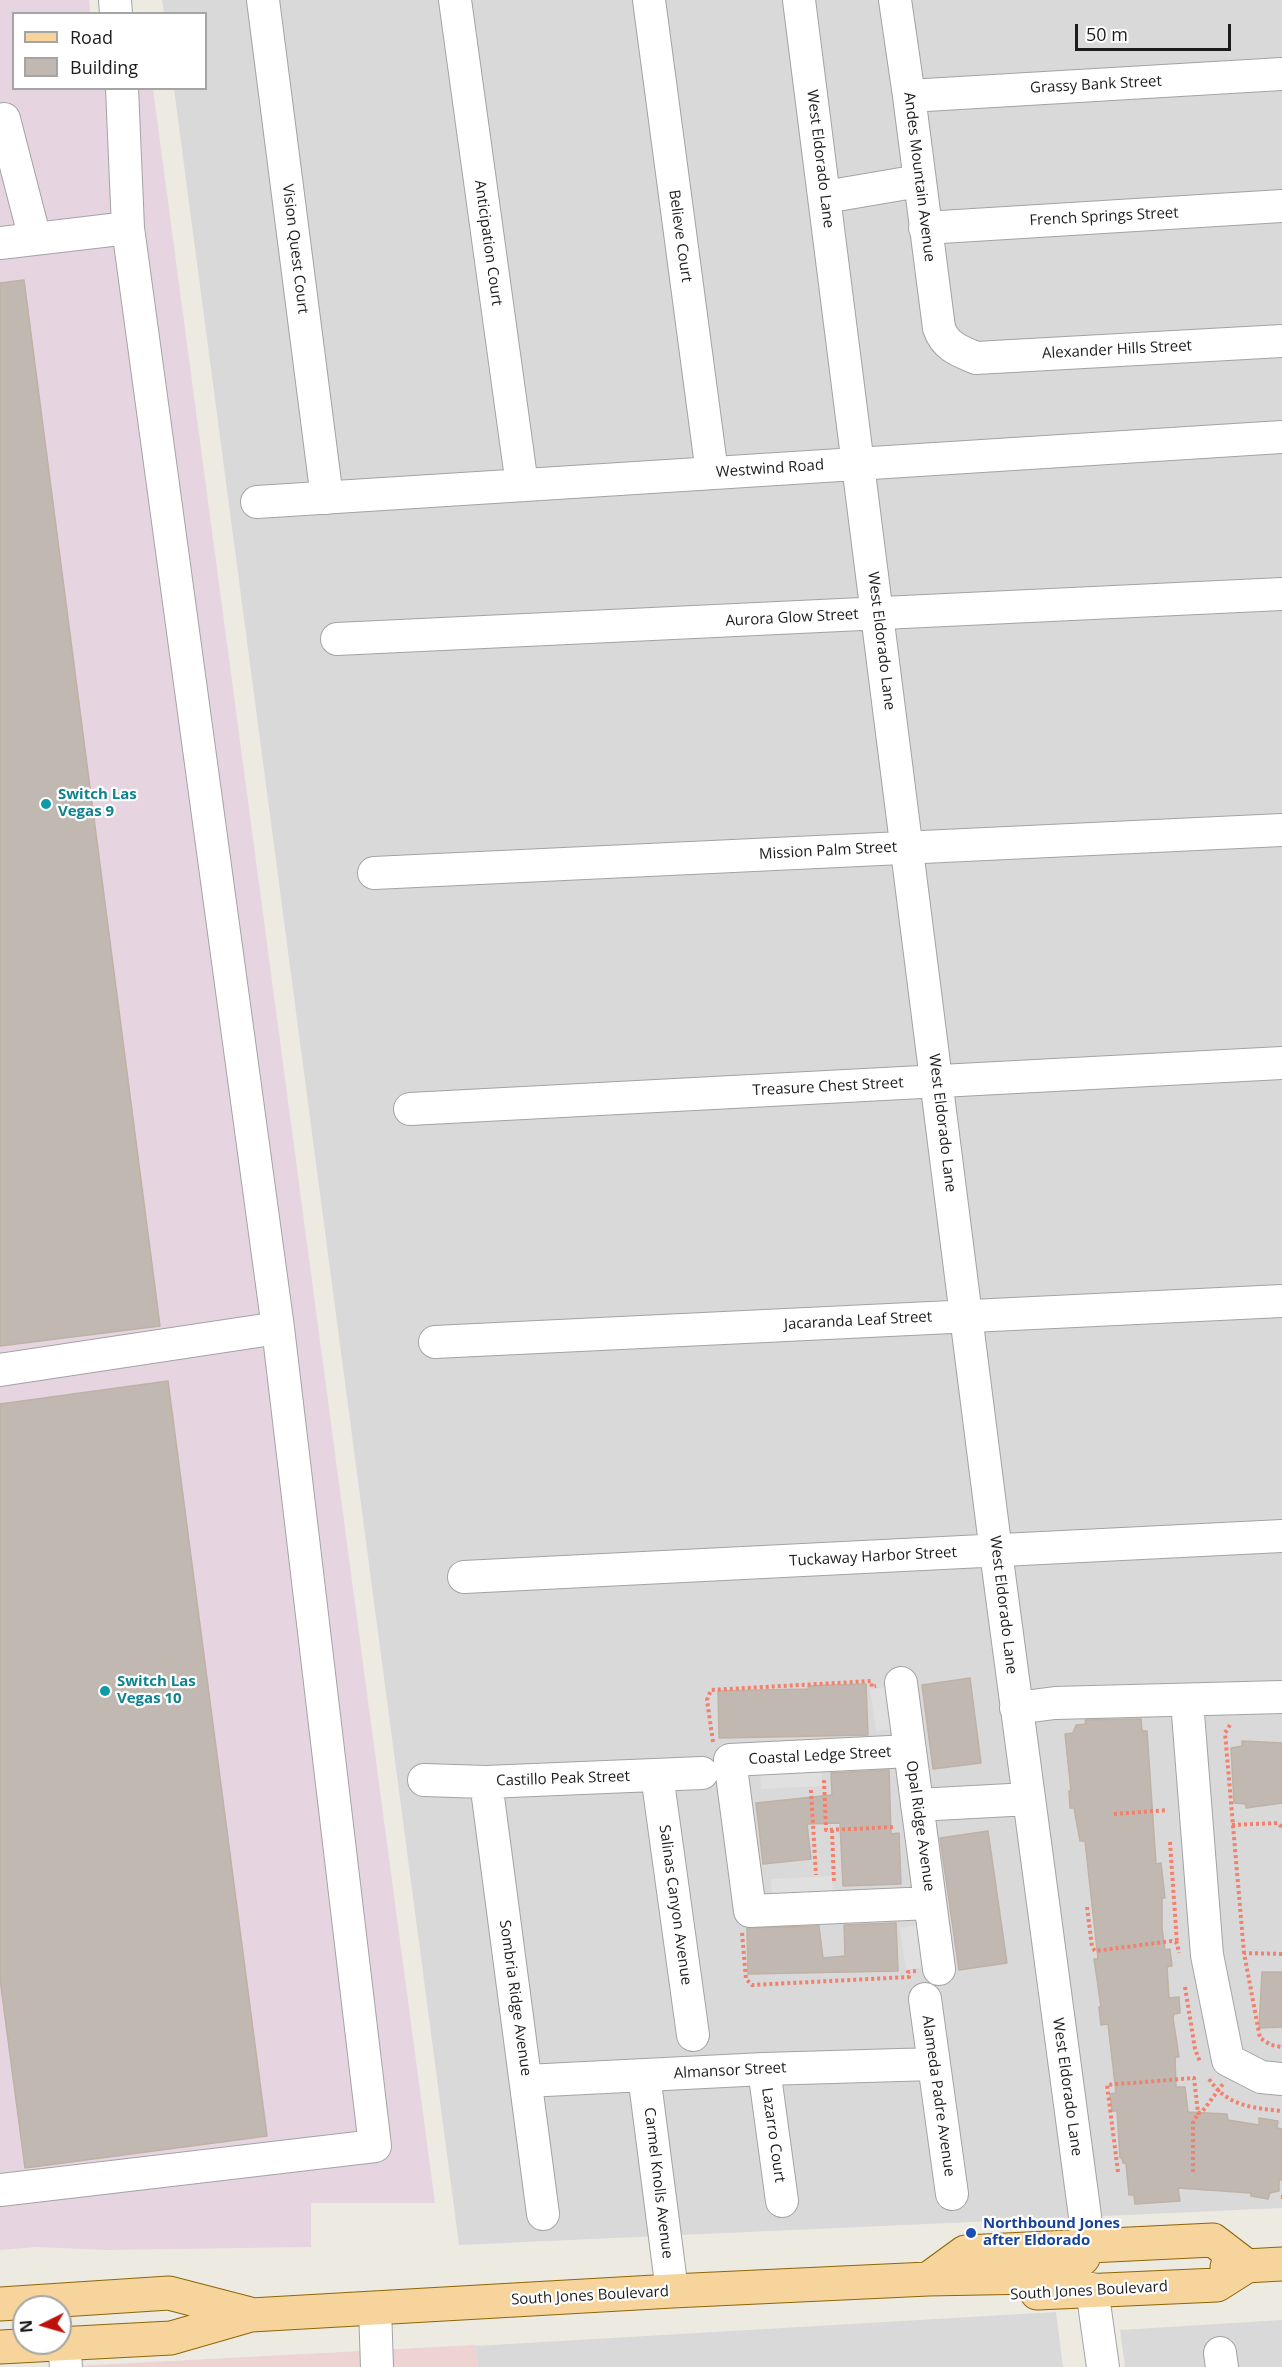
<!DOCTYPE html>
<style>
body{margin:0}
#map{position:relative;width:1282px;height:2367px;overflow:hidden;background:#edeae2;font-family:"Open Sans",sans-serif}
canvas{display:block}
.legend{position:absolute;left:12px;top:12px;width:195px;height:78px;box-sizing:border-box;background:#fff;border:2px solid #a4a4a4;margin:0;padding:8px 10px;list-style:none;font-size:18px;color:#1c1c1c}
.legend li{display:flex;align-items:center;gap:12px;height:30px}
.legend b{width:30px;border:2px solid #a4a4a4}
.north{position:absolute;left:12px;top:2295px;width:60px;height:60px;box-sizing:border-box;background:#fff;border:2px solid #a4a4a4;border-radius:50%;rotate:265deg;font-size:16px;font-weight:700;line-height:24px;text-align:center;color:#1c1c1c}
.north::after{content:'';display:block;margin:auto;width:21px;height:27px;background:#be1109;clip-path:polygon(50% 0,100% 100%,50% 72%,0 100%)}
.scale{position:absolute;left:1075px;top:24px;width:156px;height:27px;box-sizing:border-box;border:3px solid #1c1c1c;border-top:0;padding-left:8px;font-size:18px;line-height:21px;white-space:nowrap;color:#1c1c1c;-webkit-text-stroke:4px #fff;paint-order:stroke}
</style>
<div id="map">
<canvas width="1282" height="2367"></canvas>
<ul class="legend">
<li><b style="height:8px;background:#f7d49c"></b>Road</li>
<li><b style="height:16px;background:#c1b9b1"></b>Building</li>
</ul>
<div class="north">N</div>
<div class="scale">50 m</div>
</div>
<script>
const ctx = document.querySelector('canvas').getContext('2d');
ctx.lineJoin = 'round';
function fill(path, color) {
  ctx.fillStyle = color;
  ctx.fill(path, 'evenodd');
}
function stroke(path, color, width, dash) {
  ctx.strokeStyle = color;
  ctx.lineWidth = width;
  ctx.lineCap = dash ? 'butt' : 'round';
  ctx.setLineDash(dash || []);
  ctx.stroke(path);
}
function label(font, color, halo, rows, align = 'center') {
  ctx.font = font + ' "Open Sans",sans-serif';
  ctx.lineWidth = 4.5;
  ctx.setLineDash([]);
  ctx.textBaseline = 'middle';
  ctx.strokeStyle = halo;
  ctx.fillStyle = color;
  for (const [text, x, y, turn = 0] of rows) {
    ctx.save();
    ctx.translate(x, y);
    ctx.rotate((+turn || 0) * Math.PI / 180);
    ctx.textAlign = isNaN(turn) ? turn : align;
    if (halo) ctx.strokeText(text, 0, 0);
    ctx.fillText(text, 0, 0);
    ctx.restore();
  }
}
fill(new Path2D(`
 M162 0H1282V2208L459 2245 174 89 206 88V14L164 13Z
 M1056 2312 1063 2367H478L475 2346Z
 M1282 2320V2367H1125L1120 2330Z`), '#dad9d9');
fill(new Path2D(`
 M475 2345 478 2367H57Z`), '#edd3d1');
fill(new Path2D(`
 M0 0H89L90 13 14 14V88L153 89 435 2203H311V2247L107 2250 37 2247 0 2250Z`), '#e6d4e1');
fill(new Path2D(`
 M888 1687 893 1729 876 1731 870 1689Z
 M821 1769 822 1786 761 1789 760 1772Z
 M832 1876 833 1893 772 1896 771 1879Z
 M917 1925 923 1967 906 1970 900 1928Z`), '#e0e0e0');
const building = new Path2D(`
 M24 280 160 1326 0 1346V283Z
 M168 1381 267 2136 25 2168 0 1979V1404Z
 M970 1678 981 1763 933 1769 922 1685Z
 M866 1684 868 1735 719 1738 718 1691 808 1689V1686Z
 M1141 1719 1142 1731H1147L1156 1864 1161 1863 1165 1898H1162V1928L1165 1950 1170 1949 1172 1966 1167 1967 1169 1998 1179 1997 1180 2013 1174 2014 1173 2018 1179 2057H1175L1176 2087H1185L1188 2112 1227 2114 1228 2120 1259 2125V2118L1278 2121 1277 2128 1282 2129V2180L1279 2179V2191L1270 2193 1268 2199 1251 2196V2193L1178 2188 1180 2201 1135 2204 1134 2195H1129L1126 2163H1123L1122 2158H1120L1117 2111H1112L1110 2094 1116 2093 1108 2024 1101 2025 1099 2007H1101L1094 1959H1098L1085 1841H1080L1074 1808H1070L1069 1791H1071L1065 1734 1073 1733 1076 1725 1086 1724 1085 1720Z
 M1242 1741 1282 1743V1803L1246 1808V1804L1234 1803 1231 1748 1242 1746Z
 M889 1770 891 1834 899 1833 901 1884 843 1886 840 1823 807 1824 811 1859 763 1864 756 1803 832 1795 831 1773Z
 M988 1831 1007 1963 959 1970 940 1838Z
 M896 1923 898 1971 748 1974 747 1928 819 1926 823 1958 845 1956 844 1925Z
 M1262 1972H1282V2027L1259 2028Z`);
fill(building, '#c1b9b1');
stroke(building, '#beb1a5', 1.5);
const minor = new Path2D(`
 M115 0 116 14
 M263 0 327 498
 M455 0 522 485
 M649 0 712 473
 M799 0 996 1552 1089 2246
 M895 0 909 96 939 328C945 346 959 351 976 358L1282 341
 M122 88 128 228
 M909 96 1282 74
 M4 119 35 239
 M825 197 919 181
 M925 228 1282 206
 M0 243 128 228 278 1328 375 2146 0 2190
 M257 502 1282 437
 M337 639 1282 594
 M374 873 1282 830
 M410 1109 1282 1063
 M435 1342 1282 1301
 M0 1370 278 1328
 M464 1577 1282 1536
 M901 1683 939 1969
 M1187 1701 1207 1955 1228 2060 1261 2077 1282 2079
 M1016 1708 1055 1703 1282 1697
 M910 1751 730 1760 750 1911 930 1903
 M657 1775 693 2035
 M424 1780 486 1782 702 1773
 M486 1782 543 2214
 M917 1805 1029 1799
 M925 1999 952 2194
 M764 2069 782 2201
 M644 2075 672 2291
 M526 2081 764 2069 934 2064
 M1092 2289 1103 2367
 M375 2308 377 2367
 M64 2344 66 2367
 M1220 2353 1222 2367`);
const major = new Path2D(`
 M1227 2267 1282 2264
 M928 2279 965 2252 1213 2240 1247 2266
 M1037 2293 1217 2285 1247 2266
 M0 2304 169 2293 250 2314
 M0 2347 171 2338 251 2315 672 2291 928 2279 1036 2277 1067 2272 1083 2258 1089 2246`);
stroke(minor, '#a3a3a3', 34);
stroke(major, '#8d6607', 35);
stroke(new Path2D(`
 M1230 1725 1225 1733 1244 1953
 M713 1742 707 1700 711 1690 871 1681 872 1687 876 1686
 M824 1780 826 1830 895 1827
 M811 1790 816 1875
 M1114 1814 1168 1810
 M1232 1825 1277 1823 1282 1827
 M832 1830 834 1883
 M1170 1842 1177 1943
 M1087 1907 1092 1947 1095 1951 1172 1941 1177 1943 1179 1953
 M742 1933 746 1979 752 1985 909 1977 908 1972 916 1971
 M1282 1954 1244 1953 1260 2038 1271 2045 1282 2047
 M1185 1987 1195 2049 1200 2062
 M1209 2079C1227 2106 1252 2108 1282 2111
 M1118 2172 1107 2085 1194 2078 1198 2113 1202 2112 1223 2084
 M1193 2172V2123L1198 2113
 M1281 2197H1282`), '#f3806c', 4, [3, 3]);
stroke(minor, '#fff', 32);
stroke(major, '#f7d49c', 33);
for (const [x, y, r, color] of [
 [46,804,6,"#0f9aa8"],
 [105,1691,6,"#0f9aa8"],
 [971,2233,6,"#1a4fb4"]
]) {
  const dot = new Path2D();
  dot.arc(x, y, r, 0, 2 * Math.PI);
  ctx.fillStyle = color;
  ctx.fill(dot);
  stroke(dot, '#fff', 2);
}
label('15px', '#1c1c1c', '#fff', [
 ["Grassy Bank Street",1096,85,-3],
 ["West Eldorado Lane",820,159,83],
 ["Andes Mountain Avenue",919,177,83],
 ["French Springs Street",1104,217,-3],
 ["Believe Court",680,236,82],
 ["Anticipation Court",488,243,82],
 ["Vision Quest Court",295,249,83],
 ["Alexander Hills Street",1117,350,-3],
 ["Westwind Road",770,469,-4],
 ["Aurora Glow Street",792,618,-3],
 ["West Eldorado Lane",881,641,83],
 ["Mission Palm Street",828,851,-3],
 ["Treasure Chest Street",828,1087,-3],
 ["West Eldorado Lane",942,1123,83],
 ["Jacaranda Leaf Street",858,1321,-3],
 ["Tuckaway Harbor Street",873,1557,-3],
 ["West Eldorado Lane",1003,1605,83],
 ["Coastal Ledge Street",820,1756,-3],
 ["Castillo Peak Street",563,1779,-2],
 ["Opal Ridge Avenue",920,1826,82],
 ["Salinas Canyon Avenue",675,1905,82],
 ["Sombria Ridge Avenue",515,1998,82],
 ["Almansor Street",730,2071,-3],
 ["West Eldorado Lane",1067,2087,82],
 ["Alameda Padre Avenue",938,2096,82],
 ["Lazarro Court",773,2135,82],
 ["Carmel Knolls Avenue",658,2183,83],
 ["South Jones Boulevard",1089,2291,-3],
 ["South Jones Boulevard",590,2296,-3]
]);
label('bold 15px', '#0d838f', '#fff', [
 ["Switch Las",58,795],
 ["Vegas 9",58,812],
 ["Switch Las",117,1682],
 ["Vegas 10",117,1699]
], 'left');
label('bold 15px', '#164399', '#fff', [
 ["Northbound Jones",983,2224],
 ["after Eldorado",983,2241]
], 'left');
</script>
